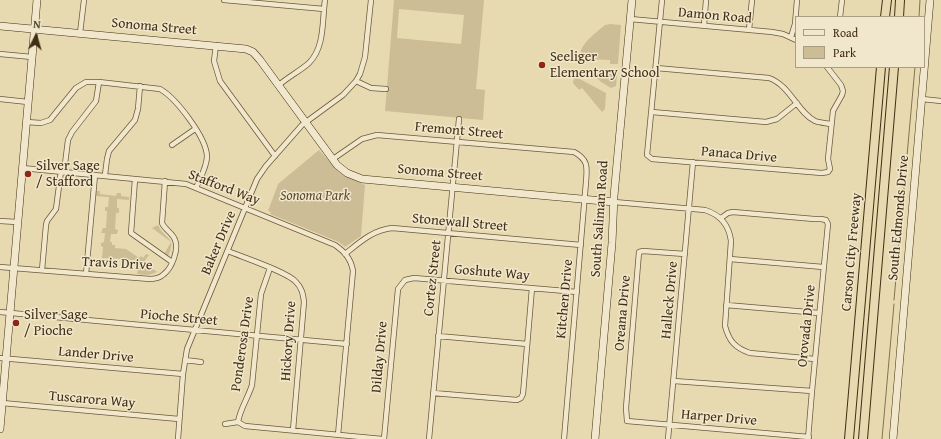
<!DOCTYPE html>
<style>
body{margin:0}
#map{position:relative;width:941px;height:439px;overflow:hidden;background:#e8dab0;font-family:"Gentium Book Plus",serif}
canvas{display:block}
.legend{position:absolute;left:795px;top:16px;width:130px;height:52px;box-sizing:border-box;background:#f0e7cc;border:1px solid #aa9d83;margin:0;padding:5px 7px;list-style:none;font-size:12px;color:#412f15}
.legend li{display:flex;align-items:center;gap:8px;height:20px}
.legend b{width:20px;border:1px solid #aa9d83}
.north{position:absolute;left:16px;top:16px;width:40px;height:40px;-webkit-text-stroke:3px #f0e7cc;paint-order:stroke;rotate:5deg;font-size:11px;font-weight:700;line-height:16px;text-align:center;color:#412f15}
.north::after{content:'';display:block;margin:auto;width:14px;height:18px;background:#412f15;clip-path:polygon(50% 0,100% 100%,50% 72%,0 100%)}
</style>
<div id="map">
<canvas width="941" height="439"></canvas>
<ul class="legend">
<li><b style="height:5px;background:#f0e7cc"></b>Road</li>
<li><b style="height:11px;background:#ccbd96"></b>Park</li>
</ul>
<div class="north">N</div>
</div>
<script>
const ctx = document.querySelector('canvas').getContext('2d');
ctx.lineJoin = 'round';
function fill(path, color) {
  ctx.fillStyle = color;
  ctx.fill(path, 'evenodd');
}
function stroke(path, color, width, dash) {
  ctx.strokeStyle = color;
  ctx.lineWidth = width;
  ctx.lineCap = dash ? 'butt' : 'round';
  ctx.setLineDash(dash || []);
  ctx.stroke(path);
}
function label(font, color, halo, rows, align = 'center') {
  ctx.font = font + ' "Gentium Book Plus",serif';
  ctx.lineWidth = 3;
  ctx.setLineDash([]);
  ctx.textBaseline = 'middle';
  ctx.strokeStyle = halo;
  ctx.fillStyle = color;
  for (const [text, x, y, turn = 0] of rows) {
    ctx.save();
    ctx.translate(x, y);
    ctx.rotate((+turn || 0) * Math.PI / 180);
    ctx.textAlign = isNaN(turn) ? turn : align;
    if (halo) ctx.strokeText(text, 0, 0);
    ctx.fillText(text, 0, 0);
    ctx.restore();
  }
}
fill(new Path2D(`
 M394 0H484L476 89 485 90 483 120 385 111ZM399 9 464 15 461 44 397 38Z
 M610 24 621 25 618 64H610V60L587 59 586 62C569 51 597 32 605 25Z
 M588 70 615 73 617 76 616 86 611 88 601 82 594 75 587 72Z
 M574 78H578L606 93 605 109 602 112 582 88 579 90 573 83Z
 M319 150 340 173 365 185 361 236 345 247 339 242 270 214 271 212 268 211 278 184Z
 M96 191H100V194L116 196 117 193H121V196L129 197V200L117 199V208H119V213H116L115 229 118 230 117 234H111L110 242H112V245H115V248L126 249 139 258 141 256 143 258 146 254 149 255 144 262 157 272 149 275 137 274 139 262 134 260H128V262H123V259L102 258 103 247 101 246V243L104 242 105 233H101L103 228H106L107 211H105V207H108L109 197 95 196Z
 M158 225C164 240 178 236 168 256L164 254 171 242 152 228Z`), '#ccbd96');
stroke(new Path2D(`
 M919 17 920 0
 M894 300 915 67
 M882 439 894 304`), '#837352', 1);
const street = new Path2D(`
 M224 0 324 9
 M662 0 647 155 652 159 822 173 828 172 830 169 828 159 833 111 842 95 843 91 841 85 827 67
 M840 17 842 0
 M630 19 772 32 783 34 796 40
 M704 26 706 0
 M749 30 752 0
 M80 33 84 0
 M791 37 795 24 797 0
 M216 45 214 61 220 81 275 156
 M0 54 32 57
 M656 68 769 78C791 86 797 112 815 121 820 123 826 123 831 124
 M356 81 371 88 386 89
 M279 85C288 77 300 71 309 63 325 47 322 21 325 0
 M0 99 28 102
 M922 99 941 101
 M652 112 766 122 777 119 797 103
 M26 122 41 123 50 120 76 88 86 82H99L160 89C176 98 206 137 207 156 207 167 200 178 196 188
 M172 145 195 129
 M333 159 362 139 377 135 574 152C589 160 587 168 586 182L564 439
 M22 168 186 184 335 245C345 252 351 259 353 271L338 435
 M64 172 68 140 72 132 96 101 99 82
 M105 175 107 159 109 151 135 120 138 109 140 86
 M135 179 131 233 172 262
 M614 202 705 210C721 215 729 225 731 241L725 326C729 341 735 348 750 353L815 359
 M721 218 728 213 733 212 814 219H821L826 220 828 224 812 391 808 439
 M0 221 17 222
 M228 251C242 257 288 272 296 282 302 288 303 294 304 302L293 430
 M345 254C360 242 373 230 392 228L581 245
 M685 254 643 251 639 252 626 408 627 421 809 437
 M730 259 823 267
 M0 267 150 279C155 279 160 278 164 274 172 268 179 249 175 240 173 233 165 230 162 223L165 181
 M42 270 46 225 47 221 56 209 61 171
 M86 274 95 175
 M726 305 819 313
 M0 312 347 344
 M438 336 527 344
 M0 358 183 374
 M185 360 201 362
 M674 381 812 391
 M433 393 517 400 521 398 523 394 532 288
 M2 403 179 419
 M238 422C240 409 248 398 252 385L261 294 270 268
 M225 424 238 422 245 426 382 439
 M178 439 183 374 187 349 257 179 266 166 302 125 343 95 356 81 360 74 365 57 371 0
 M384 439 398 289 405 280 414 278 577 292
 M429 439 459 119
 M668 439 693 162`);
const secondary = new Path2D(`
 M0 26 246 49 253 52 260 60 337 165 347 173 362 179 614 202
 M0 429 37 0
 M595 439 612 243 614 196 632 0
 M893 439 930 0`);
const highway = new Path2D(`
 M885 17 887 0
 M899 17 900 0
 M849 439 881 67
 M863 439 894 67`);
stroke(street, '#6b5a3c', 6);
stroke(secondary, '#412f15', 8);
stroke(highway, '#412f15', 10);
stroke(street, '#f0e7cc', 4.5);
stroke(secondary, '#f0e7cc', 7);
stroke(highway, '#e8dab0', 8);
for (const [x, y, r, color] of [
 [542,65,4,"#8f2418"],
 [28,174,4,"#8f2418"],
 [16,323,4,"#8f2418"]
]) {
  const dot = new Path2D();
  dot.arc(x, y, r, 0, 2 * Math.PI);
  ctx.fillStyle = color;
  ctx.fill(dot);
  stroke(dot, '#f0e7cc', 1.5);
}
label('14px', '#412f15', '#f0e7cc', [
 ["Damon Road",715,16,5],
 ["Sonoma Street",154,27,5],
 ["Fremont Street",459,131,5],
 ["Panaca Drive",739,155,5],
 ["Sonoma Street",440,173,5],
 ["Stafford Way",224,188,21],
 ["South Edmonds Drive",899,218,-85],
 ["South Saliman Road",600,219,-86],
 ["Stonewall Street",460,223,5],
 ["Baker Drive",219,243,-67],
 ["Carson City Freeway",852,252,-85],
 ["Travis Drive",117,264,3],
 ["Goshute Way",492,273,5],
 ["Cortez Street",433,278,-84],
 ["Kitchen Drive",565,299,-85],
 ["Halleck Drive",670,300,-85],
 ["Oreana Drive",623,313,-85],
 ["Pioche Street",179,318,5],
 ["Orovada Drive",807,326,-84],
 ["Hickory Drive",289,341,-86],
 ["Ponderosa Drive",243,344,-82],
 ["Lander Drive",96,355,5],
 ["Dilday Drive",380,357,-85],
 ["Tuscarora Way",92,400,5],
 ["Harper Drive",719,418,5]
]);
label('14px', '#412f15', '#f0e7cc', [
 ["Seeliger",550,57],
 ["Elementary School",550,73],
 ["Silver Sage",36,166],
 ["/ Stafford",36,182],
 ["Silver Sage",24,315],
 ["/ Pioche",24,331]
], 'left');
label('italic 14px', '#5d4b2f', '#f0e7cc', [
 ["Sonoma Park",315,196]
]);
</script>
